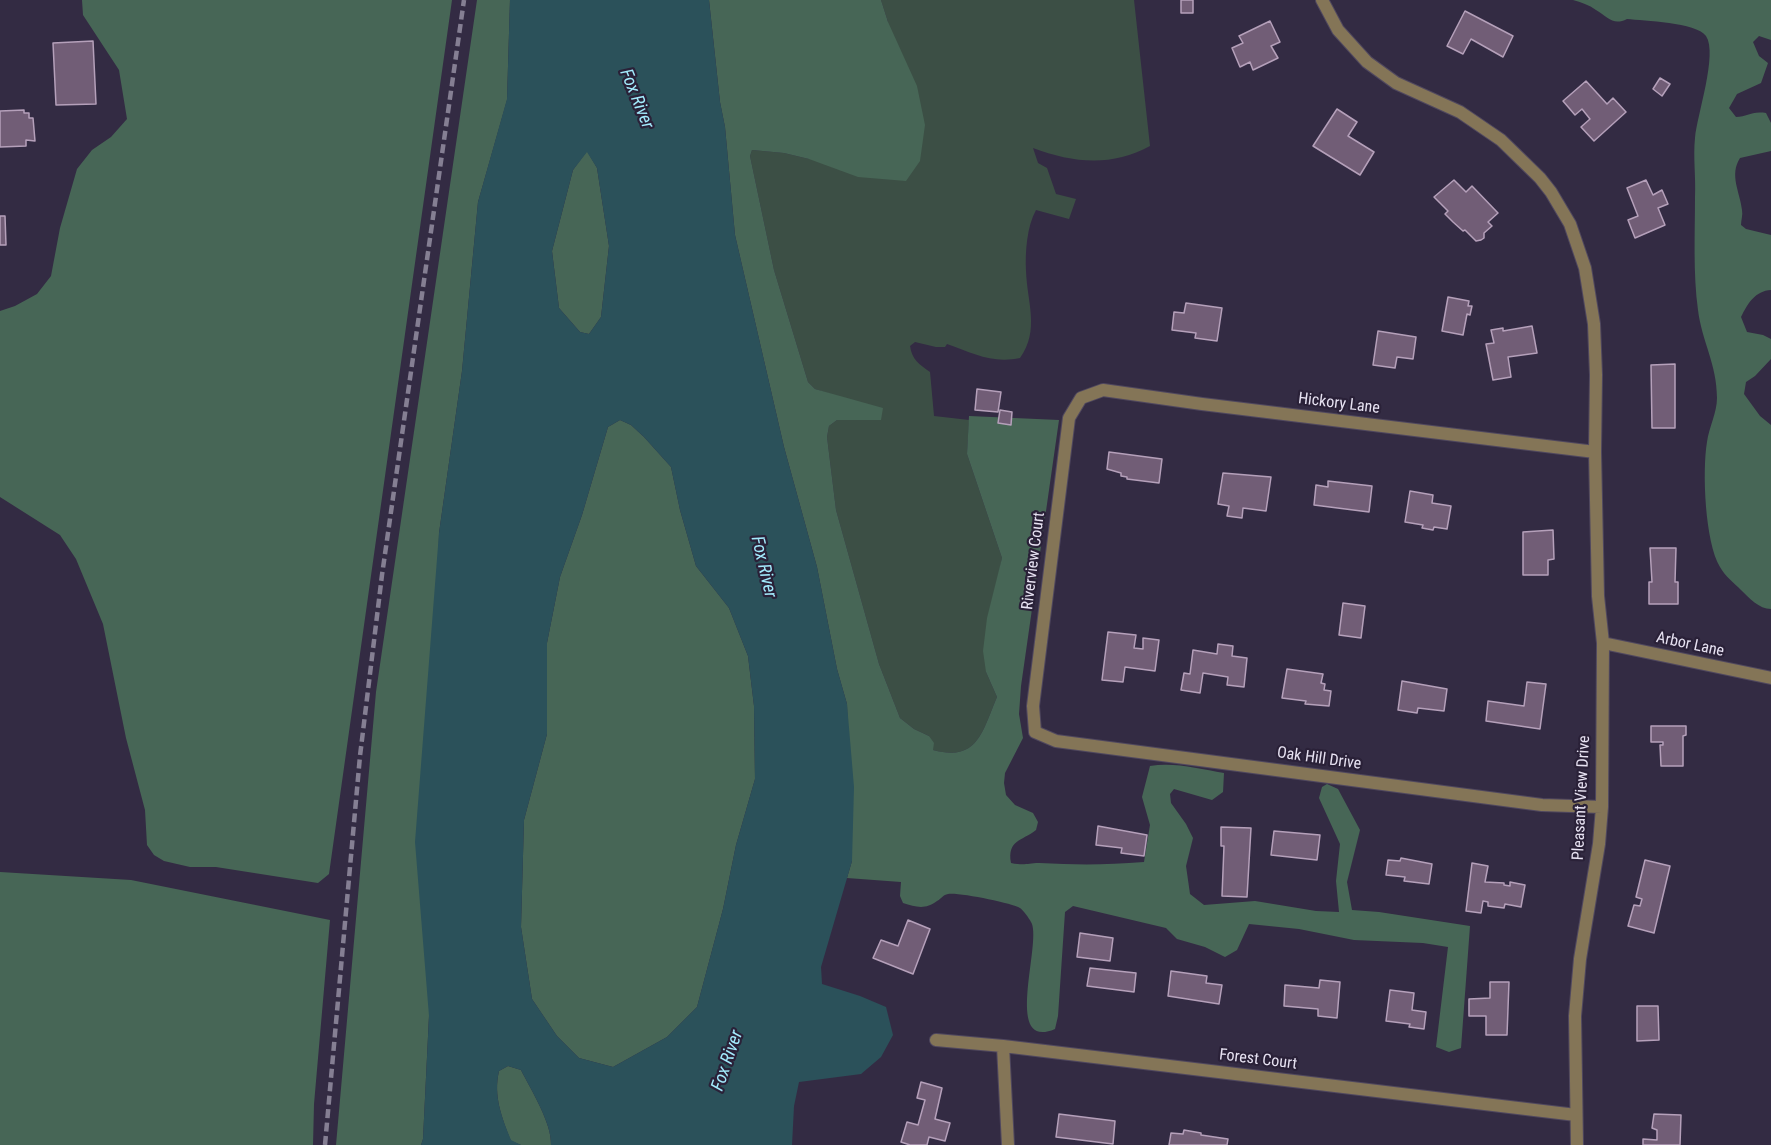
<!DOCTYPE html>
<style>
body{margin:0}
canvas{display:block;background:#332b43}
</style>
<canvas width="1771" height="1145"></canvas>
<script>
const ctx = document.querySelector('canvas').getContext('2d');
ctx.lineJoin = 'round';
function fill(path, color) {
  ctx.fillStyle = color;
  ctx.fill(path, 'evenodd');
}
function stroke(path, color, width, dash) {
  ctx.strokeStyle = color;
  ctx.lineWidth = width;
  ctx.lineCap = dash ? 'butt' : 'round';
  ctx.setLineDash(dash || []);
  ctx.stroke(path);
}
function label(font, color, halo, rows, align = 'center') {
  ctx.font = font + ' "Roboto Condensed",sans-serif';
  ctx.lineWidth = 4.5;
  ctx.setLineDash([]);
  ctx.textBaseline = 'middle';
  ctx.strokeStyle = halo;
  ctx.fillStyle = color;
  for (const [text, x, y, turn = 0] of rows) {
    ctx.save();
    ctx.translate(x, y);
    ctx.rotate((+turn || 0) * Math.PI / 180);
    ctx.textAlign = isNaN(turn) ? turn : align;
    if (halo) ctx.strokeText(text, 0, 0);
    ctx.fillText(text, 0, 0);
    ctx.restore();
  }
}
fill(new Path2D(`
 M881 0H1134L1150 146C1112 167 1073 163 1033 148L1038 163 1047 168 1056 194 1076 199 1069 219 1036 210C1027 226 1025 252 1026 271 1027 302 1040 330 1020 358 992 364 973 353 947 344L945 347H936L915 342 910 346C912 360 919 364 930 372L934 416 969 420 967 454 1002 558 997 584 986 672 997 697C982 732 978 762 933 750L929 736 914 729 900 718 879 664 836 510 827 437 829 426 837 420H881L837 396 815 389 808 382 774 270 750 156 752 150 784 153 809 159 888 22Z`), '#3c4f45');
fill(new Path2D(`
 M82 0H452L329 874 318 883 216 867H190L164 861 154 855 147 845 145 810 126 738 103 624 76 559 60 535 0 497V311L15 306 37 294 51 276 60 228 77 169 92 150 111 137 127 119 119 70 83 15Z
 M477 0H510L507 100 478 202 462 371 439 533 429 1016 423 1139 421 1145H336L376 692Z
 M709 0H881L888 22 917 86 925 125 920 161 906 181 858 177 809 159 784 153 752 150 750 156 774 270 808 382 815 389 883 408 881 420H837L829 426 827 437 836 510 879 664 900 718 914 729 929 736 934 743 933 750C978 762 982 732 997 697L986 672 983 651 987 618 1002 558 967 454 969 416 1059 420 1021 686 1019 714 1023 738 1005 773 1004 783 1006 795 1015 805 1033 813 1038 822 1036 830C1022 841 1007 840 1011 863 1026 866 1027 863 1039 863 1076 865 1107 865 1144 862L1150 825 1142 797 1150 766C1175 762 1199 769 1224 773L1223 792 1212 800 1174 789 1170 794 1171 803 1186 824 1193 838 1186 866 1190 894 1204 905 1255 901 1316 911 1339 912 1336 881 1340 844 1319 798 1322 787 1327 784 1338 789 1360 830 1347 882 1352 910 1379 912 1470 926 1461 1048 1449 1052 1436 1047 1448 947 1423 943 1354 940 1299 929 1249 924 1237 950 1225 957 1205 947 1177 939 1166 928 1073 906 1065 912 1058 1016 1055 1029C1002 1052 1043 941 1031 922 1029 918 1023 910 1020 908 1012 903 958 892 948 894 943 895 942 898 937 901 925 910 916 907 903 903L900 896 901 882 847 878 852 861 847 704 837 669 817 567 784 447 735 235 725 127 720 102Z
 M1573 0H1771V40L1759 36 1753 42 1759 56 1768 63 1761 83 1737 94 1729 108 1736 117C1748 117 1750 111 1766 113L1771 123V151L1740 158C1729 175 1740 192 1742 210 1743 215 1741 220 1741 225L1746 229 1771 235V290C1755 291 1748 303 1741 317L1747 332 1763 335 1771 339V359L1755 376 1746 382 1744 394 1760 416 1771 425V609C1759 609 1749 598 1741 590 1734 583 1725 576 1720 567 1705 542 1702 471 1707 442 1709 427 1717 413 1717 398 1717 364 1702 342 1698 310 1693 273 1695 234 1695 197 1696 177 1693 157 1695 138 1697 115 1718 54 1706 36 1696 22 1644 21 1627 19 1613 26 1608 17 1596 10 1589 5 1581 2 1573 0Z
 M587 151 597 168 609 246 601 317 589 334 580 332 559 308 552 251 573 170Z
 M620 420 631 425 644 437 671 467 680 510 696 566 729 608 748 656 754 706 755 779 736 845 723 909 697 1007 667 1037 613 1067 579 1058 557 1036 532 999 521 927 524 820 547 734V643L560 577 582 515 608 427Z
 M0 872 131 880 330 920 314 1104 313 1145H0Z
 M508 1066 521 1070C531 1090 552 1123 551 1145H521L511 1141C502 1118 493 1096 499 1071Z`), '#476656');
fill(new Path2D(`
 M510 0H709L720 102 725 127 735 235 784 447 817 567 837 669 847 704 854 787 852 861 821 967 822 984 860 996 886 1007 893 1035 881 1057 861 1074 799 1082 794 1106 792 1145H551C552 1123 531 1090 521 1070L508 1066 499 1071C493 1096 502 1118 511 1140L521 1145H421L423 1139 429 1016 415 842 439 533 462 371 478 202 507 99ZM587 152 597 168 609 246 601 317 589 334 580 332 559 308 552 251 573 170ZM620 420 631 425 644 437 671 467 680 510 696 566 729 608 748 656 754 706 755 779 736 845 723 909 697 1007 667 1037 613 1067 579 1058 557 1036 532 999 521 927 524 820 547 734V643L560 577 582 515 608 427Z`), '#2b515a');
const building = new Path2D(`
 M1181 0H1193V13H1181Z
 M1465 11 1513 36 1503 57 1471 39 1463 54 1447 46Z
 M1270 21 1280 42 1271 46 1278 58 1253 70 1250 62 1240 67 1232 48 1243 43 1239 36Z
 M93 41 96 104 56 105 53 43Z
 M1660 78 1670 84 1662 96 1653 89Z
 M1586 81 1607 104 1613 98 1626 112 1594 141 1581 127 1590 119 1582 109 1575 115 1563 101Z
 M1337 109 1357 122 1348 136 1374 152 1360 175 1313 146Z
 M24 110V113H29V118H33L35 141 26 140V146L0 147V111Z
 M1454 180 1466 192 1472 186 1498 213 1488 222 1492 226 1484 233V238L1481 240 1476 241 1465 230 1463 231 1453 222 1445 214 1448 211 1434 197Z
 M1646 180 1653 195 1662 190 1668 204 1658 208 1665 225 1635 238 1628 220 1638 216 1627 188Z
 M0 216H5L6 245H0Z
 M1448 297 1469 301 1468 306H1472L1470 315 1467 314 1463 335 1442 331Z
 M1186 303 1222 308 1217 341 1195 338 1196 333 1172 330 1174 312 1184 313Z
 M1532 326 1537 353 1508 357 1511 377 1493 380 1486 344 1494 343 1491 330 1503 328V331Z
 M1378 331 1416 337 1413 359 1397 357 1395 368 1373 365Z
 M1675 364V428H1652L1651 365Z
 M977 389 1001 392 998 412 975 410Z
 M1000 410 1012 412 1011 425 998 423Z
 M1109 452 1162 459 1159 483 1127 479V477L1121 476V473L1107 469Z
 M1223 473 1271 477 1266 511 1243 508 1242 518 1227 516 1229 506 1218 504Z
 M1328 481 1372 486 1369 512 1314 505 1316 485 1328 487Z
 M1410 491 1433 495 1432 503 1451 506 1447 529 1434 527 1433 530 1422 528 1423 525 1405 522Z
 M1553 530 1554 559 1548 560V575H1523V532Z
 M1650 548H1676L1675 582H1678V604H1649V582H1652Z
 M1343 603 1365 606 1361 638 1339 635Z
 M1108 632 1136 635 1134 648 1143 649V638L1159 640 1155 671 1125 667 1123 682 1102 680Z
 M1218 644 1233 646 1232 656 1247 658 1244 687 1227 685 1228 677 1203 673 1200 693 1181 690 1184 673 1190 674 1193 650 1217 654Z
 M1287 669 1323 674 1321 683 1325 684 1324 690 1331 691 1329 706 1305 704 1306 701 1282 698Z
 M1402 681 1447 689 1444 711 1418 708 1417 713 1398 710Z
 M1527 682 1546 684 1540 729 1486 721 1488 701 1524 706Z
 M1651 726H1686V735L1683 736V766H1661L1660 745H1663V742H1651Z
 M1098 826 1147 835 1144 856 1121 853 1122 848 1096 845Z
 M1221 827 1251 828 1247 897 1222 896 1224 846H1221Z
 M1274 831 1320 835 1317 860 1271 855Z
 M1401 858 1432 864 1429 884 1404 881 1405 877 1386 875 1388 860 1400 861Z
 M1645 860 1670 866 1654 933 1628 926 1634 905 1640 906 1642 899 1636 897Z
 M1472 863 1488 866 1485 882 1504 883V885L1510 886V882L1525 885 1521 907 1505 904 1504 908 1488 906V902L1483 901 1481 913 1466 911Z
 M908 920 930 929 913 974 873 958 881 940 898 946Z
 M1080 933 1113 938 1110 961 1077 957Z
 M1090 968 1136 973 1134 992 1087 986Z
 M1171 971 1207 976 1206 983 1222 985 1219 1004 1168 996Z
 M1320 980 1340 982 1337 1018 1318 1016V1009L1284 1006 1285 985 1319 988Z
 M1490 982H1509L1507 1035H1486V1016H1469V999L1490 998Z
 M1390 990 1414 993 1412 1010 1426 1012 1424 1029 1409 1027 1410 1024 1386 1021Z
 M1637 1006H1658L1659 1040 1637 1041Z
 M921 1082 942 1088 935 1119 950 1123 945 1141 929 1137 927 1145H910L901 1142 907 1122 918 1125 925 1100 917 1098Z
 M1059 1114 1115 1121 1113 1144 1056 1137Z
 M1654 1114 1681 1115 1680 1145H1643V1139L1657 1140V1130L1652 1128Z
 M1184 1130 1201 1133V1135L1228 1139 1227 1145H1169L1171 1133 1183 1134Z`);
fill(building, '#715d76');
stroke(building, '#b5a0ba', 1.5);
const minor = new Path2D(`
 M1322 0 1338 30 1367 62 1396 83 1460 112 1501 140 1540 178 1551 192 1570 224 1585 268 1594 324 1596 375 1595 452 1598 596 1603 643 1602 807 1599 844 1580 959 1575 1016 1577 1145
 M1595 452 1202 404 1103 390 1081 398 1069 418 1033 706 1035 732 1056 741 1542 805 1602 807
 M1603 643 1771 678
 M936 1040 1003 1046 1576 1115
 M1003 1046 1008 1145`);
stroke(minor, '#50485f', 14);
stroke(minor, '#847557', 12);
stroke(new Path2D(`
 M325 1145 360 756 382 575 464 0`), '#857f93', 4.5, [9, 4.5]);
label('16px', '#e7e2f2', '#2a2138', [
 ["Hickory Lane",1339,404,7],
 ["Riverview Court",1034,561,-83],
 ["Arbor Lane",1690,645,12],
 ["Oak Hill Drive",1319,759,8],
 ["Pleasant View Drive",1582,798,-87],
 ["Forest Court",1258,1060,7]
]);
label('italic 18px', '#a3ebfd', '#2a2138', [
 ["Fox River",636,99,68],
 ["Fox River",763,567,77],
 ["Fox River",728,1061,-71]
]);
</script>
